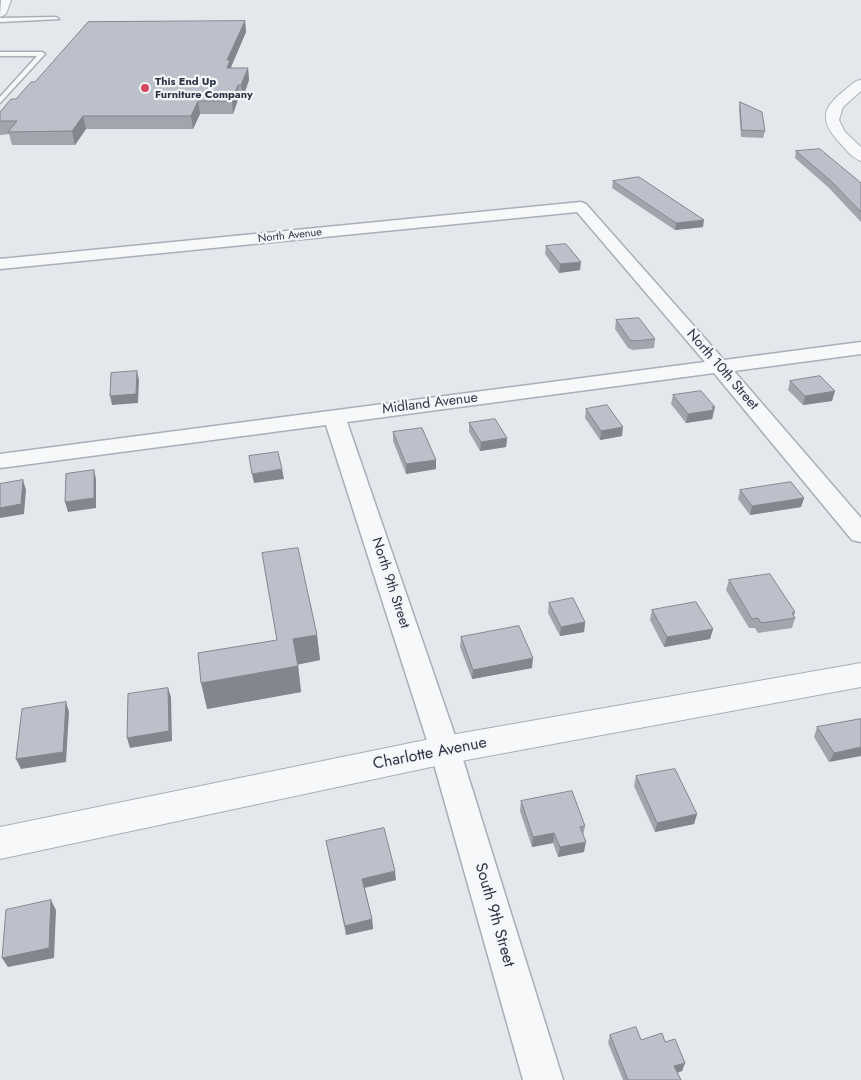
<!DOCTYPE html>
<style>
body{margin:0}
canvas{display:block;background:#e4e7ec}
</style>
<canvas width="861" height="1080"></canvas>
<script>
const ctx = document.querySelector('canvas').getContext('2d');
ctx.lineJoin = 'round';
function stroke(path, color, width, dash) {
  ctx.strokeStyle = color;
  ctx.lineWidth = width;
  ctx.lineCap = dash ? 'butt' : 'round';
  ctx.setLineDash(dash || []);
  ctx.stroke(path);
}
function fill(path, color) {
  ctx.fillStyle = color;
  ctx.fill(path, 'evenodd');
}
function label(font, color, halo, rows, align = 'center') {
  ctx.font = font + ' Jost,sans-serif';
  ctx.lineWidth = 4.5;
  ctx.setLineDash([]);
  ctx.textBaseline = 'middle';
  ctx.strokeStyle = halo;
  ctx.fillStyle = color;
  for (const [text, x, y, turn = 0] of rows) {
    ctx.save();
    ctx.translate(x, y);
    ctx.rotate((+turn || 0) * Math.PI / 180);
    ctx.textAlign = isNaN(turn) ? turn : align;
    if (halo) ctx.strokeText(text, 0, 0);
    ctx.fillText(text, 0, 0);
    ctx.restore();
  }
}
const service = new Path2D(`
 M0 18 56 17 59 19 0 22Z
 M0 52H42L45 54 0 103V97L37 56H0Z`);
const minor = new Path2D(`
 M581 202 586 204 724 360 861 342V354L734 371 861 518V542L852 540 714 373 347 422 460 750 563 1080H523L430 750 326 425 0 468V454L705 362 577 212 0 269V259Z`);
const tertiary = new Path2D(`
 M1 0H11L6 14 0 17Z
 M861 80V91L843 107 839 120 845 132 861 147V161C852 158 846 150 840 143 812 113 830 102 856 81Z
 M861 663V687L445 764 0 859V827L445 736Z`);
stroke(service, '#a9aeb7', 3);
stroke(minor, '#a9aeb7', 3);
stroke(tertiary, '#a9aeb7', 2);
fill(service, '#f7f8fa');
fill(minor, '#f7f8fa');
fill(tertiary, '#f7f8fa');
fill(new Path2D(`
 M245 21 246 32 231 67V68H248L249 80 243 97H239L233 114H200L193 129H86L75 145H12L9 134 0 135V112L16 99 35 82Z
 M740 102 765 131 763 138 741 137 739 109Z
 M796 151 861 183V222L829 188 795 158Z
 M613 181 703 227 675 230 612 188Z
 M546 246 580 270 559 273 545 254Z
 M616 320 655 339 654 348 633 350 628 348 615 329Z
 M790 381 832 401 803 405 788 390Z
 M673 395 713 416 712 419 686 423 671 404Z
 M586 409 622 436 600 440 585 418Z
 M469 423 507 438 506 447 480 451 469 432Z
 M393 432 436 460V469L406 474 393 441Z
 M740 490 804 498 801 507 750 515 738 499Z
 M262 553 317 635 320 660 298 664 301 692 207 709 277 640Z
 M729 580 795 612 794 616 795 618 792 628 758 633 755 628H749L726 590Z
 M549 603 585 622 584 632 560 636 548 613Z
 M652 610 713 629 710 639 664 647 650 620Z
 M461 637 532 668 472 679 460 647Z
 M861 719 829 762 814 737 817 727Z
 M636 776 697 814 694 824 655 832 634 786Z
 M521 801 585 826 583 836 584 852 558 857 553 843 532 847 520 811Z
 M326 841 396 880 365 888 372 919 373 929 346 935 328 851Z
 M610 1035 641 1040 665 1042 685 1063 682 1071 677 1073 681 1080H623L608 1043Z`), '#a1a5ae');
fill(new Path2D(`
 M245 21 246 32 231 67 232 72 227 68V60Z
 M248 68 249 80 243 97 241 85Z
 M238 85 239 97 233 114 232 101Z
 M198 101 200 114 193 129 191 116Z
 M83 116 86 129 75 145 72 131Z
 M704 220 703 227 675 230 676 223Z
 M581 262 580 270 559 273 560 264Z
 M137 371 139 380 138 403 112 405 110 396Z
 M835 391 832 401 803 405 805 396Z
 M715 407 712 419 686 423 688 414Z
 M623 427 622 436 600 440 601 431Z
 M507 438 506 447 480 451 481 442Z
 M436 460V469L406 474V464Z
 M282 469 284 479 254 483 252 474Z
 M94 470 96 479V508L68 512 65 502Z
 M23 480 26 490 24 514 0 518V508Z
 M804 498 801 507 750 515 752 506Z
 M585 622 584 632 560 636 561 627Z
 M713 629 710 639 664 647 667 637Z
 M317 635 320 660 296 665 293 639Z
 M533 658 532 668 472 679 473 670Z
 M298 666 301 692 207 709 201 683Z
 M168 688 171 697 172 741 130 748 127 738Z
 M66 702 69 712 66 762 21 769 16 759Z
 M861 747V756L829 762 834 753Z
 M697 814 694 824 655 832 657 823Z
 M554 833 553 843 532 847 533 837Z
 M586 842 584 852 558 857 560 847Z
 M395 871 396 880 363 888 362 879Z
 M51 900 56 910 54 958 8 967 2 958Z
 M372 919 373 929 346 935 345 926Z
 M685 1063 682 1071 671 1075 674 1066Z`), '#83868d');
const building = new Path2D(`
 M245 21 227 60H230L227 68H248L241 85H238L232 101H198L191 116H83L72 131 8 132 17 121H0V112L11 99H16L31 82H35L88 22Z
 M740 102 762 112 765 131 742 130Z
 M820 149 861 183V212L831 181 796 151Z
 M639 177 704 220 676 223 613 181Z
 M566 244 581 262 560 264 546 246Z
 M639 318 655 339 634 341 630 340 616 320Z
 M137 371 136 394 110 396 111 373Z
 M820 376 835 391 805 396 790 381Z
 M701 391 715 407H712L714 410 688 414 673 395Z
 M607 405 623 427 601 431 586 409Z
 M495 419 507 438 481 442 469 423Z
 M422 428 436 460 406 464 393 432Z
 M278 452 282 469 252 474 249 456Z
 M94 470V498L65 502 66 474Z
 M23 480 21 504 0 508V484Z
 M791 482 804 498 752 506 740 490Z
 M298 548 317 635 293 639 298 666 201 683 198 653 277 640 262 553Z
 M770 574 795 612 792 613 795 618 761 623 758 618 752 619 729 580Z
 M573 598 585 622 561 627 549 603Z
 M696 602 713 629 667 637 652 610Z
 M519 626 533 658 473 670 461 637Z
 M168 688 169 731 127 738 128 694Z
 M66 702 63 752 16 759 22 709Z
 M861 719V747L834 753 817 727Z
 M675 769 697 814 657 823 636 776Z
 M572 791 585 826 580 827 586 842 560 847 554 833 533 837 521 801Z
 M384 828 395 871 362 879 372 919 345 926 326 841Z
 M51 900 49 948 2 958 6 910Z
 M636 1027 641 1040 662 1033 665 1042 675 1039 685 1063 674 1066 681 1080H628L610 1035Z`);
fill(building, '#bbc0ca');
stroke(building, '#83868d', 1);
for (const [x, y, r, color] of [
 [145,88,5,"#d1495b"]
]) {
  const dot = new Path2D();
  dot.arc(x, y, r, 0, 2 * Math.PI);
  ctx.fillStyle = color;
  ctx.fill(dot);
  stroke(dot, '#f4f6f9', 2);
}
label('bold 11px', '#2b3445', '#f4f6f9', [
 ["This End Up",155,82],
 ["Furniture Company",155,95]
], 'left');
label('11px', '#2b3445', '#f4f6f9', [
 ["North Avenue",290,236,-6]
]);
label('14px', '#2b3445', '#f4f6f9', [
 ["North 10th Street",722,370,49],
 ["Midland Avenue",430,404,-7],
 ["North 9th Street",390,583,72]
]);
label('16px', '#2b3445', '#f4f6f9', [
 ["Charlotte Avenue",430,754,-11],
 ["South 9th Street",494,915,74]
]);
</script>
